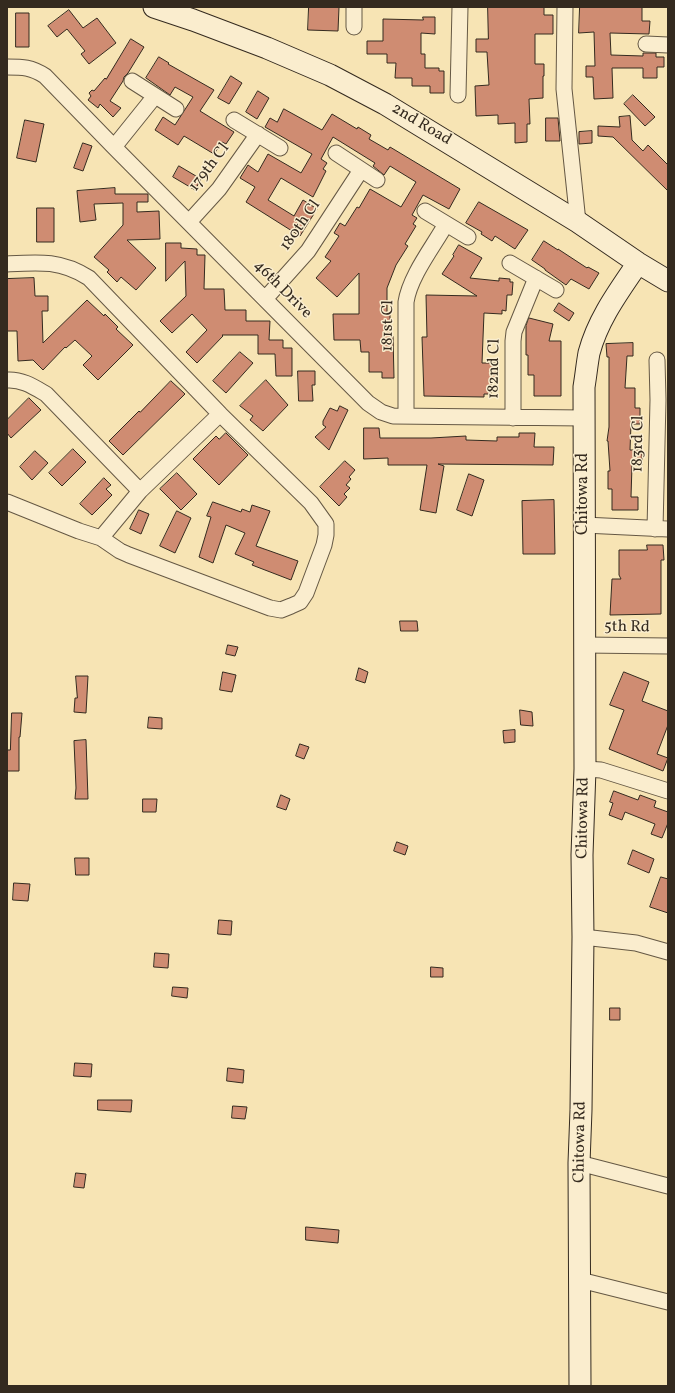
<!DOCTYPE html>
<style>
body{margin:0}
#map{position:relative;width:675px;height:1393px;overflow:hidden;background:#f7e4b4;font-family:Vollkorn,serif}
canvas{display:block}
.frame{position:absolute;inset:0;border:8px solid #342a1f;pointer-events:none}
</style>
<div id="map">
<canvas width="675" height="1393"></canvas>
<div class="frame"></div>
</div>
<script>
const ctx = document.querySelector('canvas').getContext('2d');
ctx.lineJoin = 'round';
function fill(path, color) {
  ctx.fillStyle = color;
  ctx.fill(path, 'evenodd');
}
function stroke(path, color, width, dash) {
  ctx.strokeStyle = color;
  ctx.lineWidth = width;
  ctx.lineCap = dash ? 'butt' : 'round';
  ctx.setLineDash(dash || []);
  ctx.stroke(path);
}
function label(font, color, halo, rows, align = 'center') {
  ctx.font = font + ' Vollkorn,serif';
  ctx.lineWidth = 3;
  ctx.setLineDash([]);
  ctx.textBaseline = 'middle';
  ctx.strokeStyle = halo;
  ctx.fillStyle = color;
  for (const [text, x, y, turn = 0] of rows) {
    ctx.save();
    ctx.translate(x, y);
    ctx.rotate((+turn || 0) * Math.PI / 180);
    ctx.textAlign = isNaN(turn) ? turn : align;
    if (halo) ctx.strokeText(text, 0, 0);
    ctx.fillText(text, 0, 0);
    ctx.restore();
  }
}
const building = new Path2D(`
 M309 7H339L338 31 308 30Z
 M488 7H544V15H553V34H535V64H544V76H543V98L529 99 530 124H527V142L515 143V123L498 124V115L476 116 475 86 489 85 487 52H476V39H488Z
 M580 7H642V21H650L649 34 610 33 611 55 643 56V53H656V57H664V67H657V78H643V68H612L613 98 594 99 593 77H586V66H595L594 32 579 33Z
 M69 10 83 28 97 18 116 43 89 64 81 54 85 51 67 29 57 37 48 26Z
 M16 13H29V47H16Z
 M423 17H435V34L421 33V54H425V68H439V71H444V93H430V86H412V78H395L396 63H387V54H367V41H383V19L423 20Z
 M131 39 144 47 128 73 124 77 123 81 110 101 121 108 113 117 100 104 98 108 88 100 91 96 89 93 92 90 94 91 105 78 106 79Z
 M159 57 169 63 168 64 214 90 200 111 234 132 226 144 222 142 214 154 184 136 178 145 155 130 163 117 175 125 193 97 175 87 170 95 146 78Z
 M231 76 242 83 229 104 218 98Z
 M258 91 269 98 257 119 246 112Z
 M633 95 655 117 645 126 624 104Z
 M284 109 322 130 332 114 357 129 358 127 371 135 369 139 388 150 390 147 460 189 449 209 423 195 412 215 417 218 413 224 416 226 405 244 408 246 396 265 387 288V314H390V336H393L394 378H382V372H369V352H361L360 340H334L333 314H359V273L337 297 316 278 331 261 325 257 339 236 334 233 340 223 345 226 357 207 359 208 370 189 401 207 416 182 390 166 384 175 373 166 375 163 333 137 321 159 327 163 323 169 326 171 313 197 281 178 268 200 294 216 303 200 317 209 300 236 246 202 255 187 240 178 248 165 258 172 268 154 301 173 312 154 265 127 270 118 277 122Z
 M630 116 632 140 643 151 648 145 668 165V191L613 137 598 136V126L620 127 619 117Z
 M546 118H558L560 141H546Z
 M25 120 44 124 36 162 17 158Z
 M592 131V143L579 144V132Z
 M83 143 92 146 83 171 74 168Z
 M179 166 201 179 195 190 173 177Z
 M115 188V194H148V202H137V212L159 211 160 239 127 240 156 268 136 290 121 277 117 282 107 272 109 270 94 257 123 225V203L94 204 96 220 80 222 77 191Z
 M479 202 528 230 515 249 495 236 492 241 481 234 482 232 466 223Z
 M37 208H54V242H37Z
 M544 241 558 250V249L587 268 588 267 599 273 589 289 571 279 566 285 545 270V269L532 260Z
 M166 243H181V248L197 249V255H205L204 289H224L225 310H246V321H270L269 340H283V348H292V376H276L275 354H258V335H222L223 336 197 363 186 352 207 330 192 314 172 333 160 321 186 296 185 261 166 281Z
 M459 245 482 258 470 278 499 281V278L510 279V282H513L512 295H507L506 311 502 310V314L484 313 482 363H496V378H491V394H484V397L424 396 422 337H427L426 295 477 296 442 274 454 256 453 255Z
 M34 278 35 296H48V311H42L43 343 87 300 104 316 105 314 118 327 116 329 133 345 98 380 83 365 92 356 75 340 66 348 65 347 43 370 33 360 18 361 17 331H7V279Z
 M559 303 574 313 569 321 554 311Z
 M529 318 553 324 549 341H561V396H534V375H528V355H526V326Z
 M633 343V356H627L625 388H635V408H640V424H631L630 450H642V465H632L631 497H638V510H612V489H608V471H610L608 441H607L609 427V357H607L606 344Z
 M240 352 253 363 226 393 213 381Z
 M298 371H315V385H312L313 401H299Z
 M266 380 288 405 263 431 250 420 253 416 240 406Z
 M171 381 185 394 123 455 109 441 139 411 140 412Z
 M29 398 41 410 11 438 7 433V420Z
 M340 406 348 410 329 450 315 437 326 427 323 425V421L330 408 337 411Z
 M364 428H379L380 438H431L466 436V440L497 441V437H519V433H535L534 447H554L553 465 438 464 444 466 436 513 420 510 427 465H388V458L364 459Z
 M226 433 248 455 219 485 193 459 216 436 219 439Z
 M73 449 86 462 62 486 49 473Z
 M35 451 48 463 32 480 20 467Z
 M345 461 355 470 349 477 351 479 346 485 350 488 344 494 347 497 339 506 320 487Z
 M177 473 197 494 181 510 160 489Z
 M469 474 484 480 472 516 457 510Z
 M104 478 111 485 106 489 112 495 92 515 80 504Z
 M554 500 555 554H523L522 501Z
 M213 502 241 512 242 509 250 512 252 505 270 511 256 546 298 561 291 580 252 565 254 562 235 554 245 533 226 525 213 563 199 557 211 517 207 516Z
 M139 510 149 514 141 534 130 529Z
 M177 511 191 518 175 553 160 546Z
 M647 545H663L664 560H661V614L610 615 612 579H621L619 575V550H647Z
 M400 621H417L418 631H401Z
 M228 645 238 647 235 656 226 654Z
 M359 668 368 672 365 683 356 680Z
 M223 672 236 675 232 692 220 690Z
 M624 672 649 682 642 701 668 711V725L657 754 668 758 663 771 609 749 624 710 610 705Z
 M76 676H88L86 713 74 712 75 698H77Z
 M520 710 532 712 533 726 521 725Z
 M12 713H22L20 737H19V771H7V750H10Z
 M149 717 162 718V729L148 728Z
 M515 730V742L504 743 503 731Z
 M86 740 88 799H75L76 788 74 741Z
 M300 744 309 747 304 759 296 756Z
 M614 791 638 800 640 795 656 801 654 807 668 812V823L662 838 651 834 655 824 625 812 622 820 609 815 613 803 610 802Z
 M281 795 290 799 286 810 277 807Z
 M143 799H157L156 812H143Z
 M397 842 408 846 405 855 394 851Z
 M633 850 654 859 649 873 628 864Z
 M75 858H89V875H76Z
 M661 877 668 879V913L650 907Z
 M14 883 30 884 28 901 13 900Z
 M219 920 232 921 231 935 218 934Z
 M155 953 169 954 168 968 154 967Z
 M431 967 443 968V977H431Z
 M173 987 188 988 187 998 172 996Z
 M610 1008H620V1020H610Z
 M75 1063 92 1064 91 1077 74 1076Z
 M228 1068 244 1070 243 1083 227 1081Z
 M98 1100H132L131 1112 98 1110Z
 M233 1106 247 1107 245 1119 232 1118Z
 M76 1173 86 1174 84 1188 74 1187Z
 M306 1227 339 1230 338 1243 306 1240Z`);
fill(building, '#cf8c72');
stroke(building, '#342a1f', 1);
const street = new Path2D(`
 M565 7 564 89 578 222
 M354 27V7
 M646 44 668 45
 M7 67C23 67 31 67 45 76L114 147 368 403 381 412 393 416 584 418
 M132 81 176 109
 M458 95 460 7
 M234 120 280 148
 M114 147 155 96
 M336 153 377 180
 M425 211 468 237
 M189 222 219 189 258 134
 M510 263 556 290
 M7 264C39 262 61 260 89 278L220 414 311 503 326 524V535L324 545 306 593 300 602 291 606 281 610 270 608 129 555 120 551 101 538 79 531 7 502
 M265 299 308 251 361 170
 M7 380C22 379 34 387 46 394L140 491
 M406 416V302C410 276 433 247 446 224
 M513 418V341L514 332 536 278
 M584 525 668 529
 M655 529 658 400 657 360
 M101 538 140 491 220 414
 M584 645 668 646
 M585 769 601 770 668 791
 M583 937 636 943 668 952
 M579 1163 668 1186
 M580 1280 668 1302`);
const secondary = new Path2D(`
 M154 7 193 20 267 48 330 75 385 104 578 222 638 263 668 281
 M580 1386 579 1163 581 1110 583 937 582 855 585 769 584 387C586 375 587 364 589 353 598 319 619 291 638 263`);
stroke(street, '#655844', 17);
stroke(secondary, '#342a1f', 23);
stroke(street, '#faedce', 15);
stroke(secondary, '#faedce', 21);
label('16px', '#342a1f', '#faedce', [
 ["2nd Road",421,125,31],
 ["179th Cl",210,168,-53],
 ["180th Cl",301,226,-55],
 ["46th Drive",282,290,45],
 ["181st Cl",389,326,-89],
 ["182nd Cl",495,369,-89],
 ["183rd Cl",639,444,-89],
 ["Chitowa Rd",584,494,-90],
 ["5th Rd",627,628,1],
 ["Chitowa Rd",584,818,-89],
 ["Chitowa Rd",581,1142,-89]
]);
</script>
